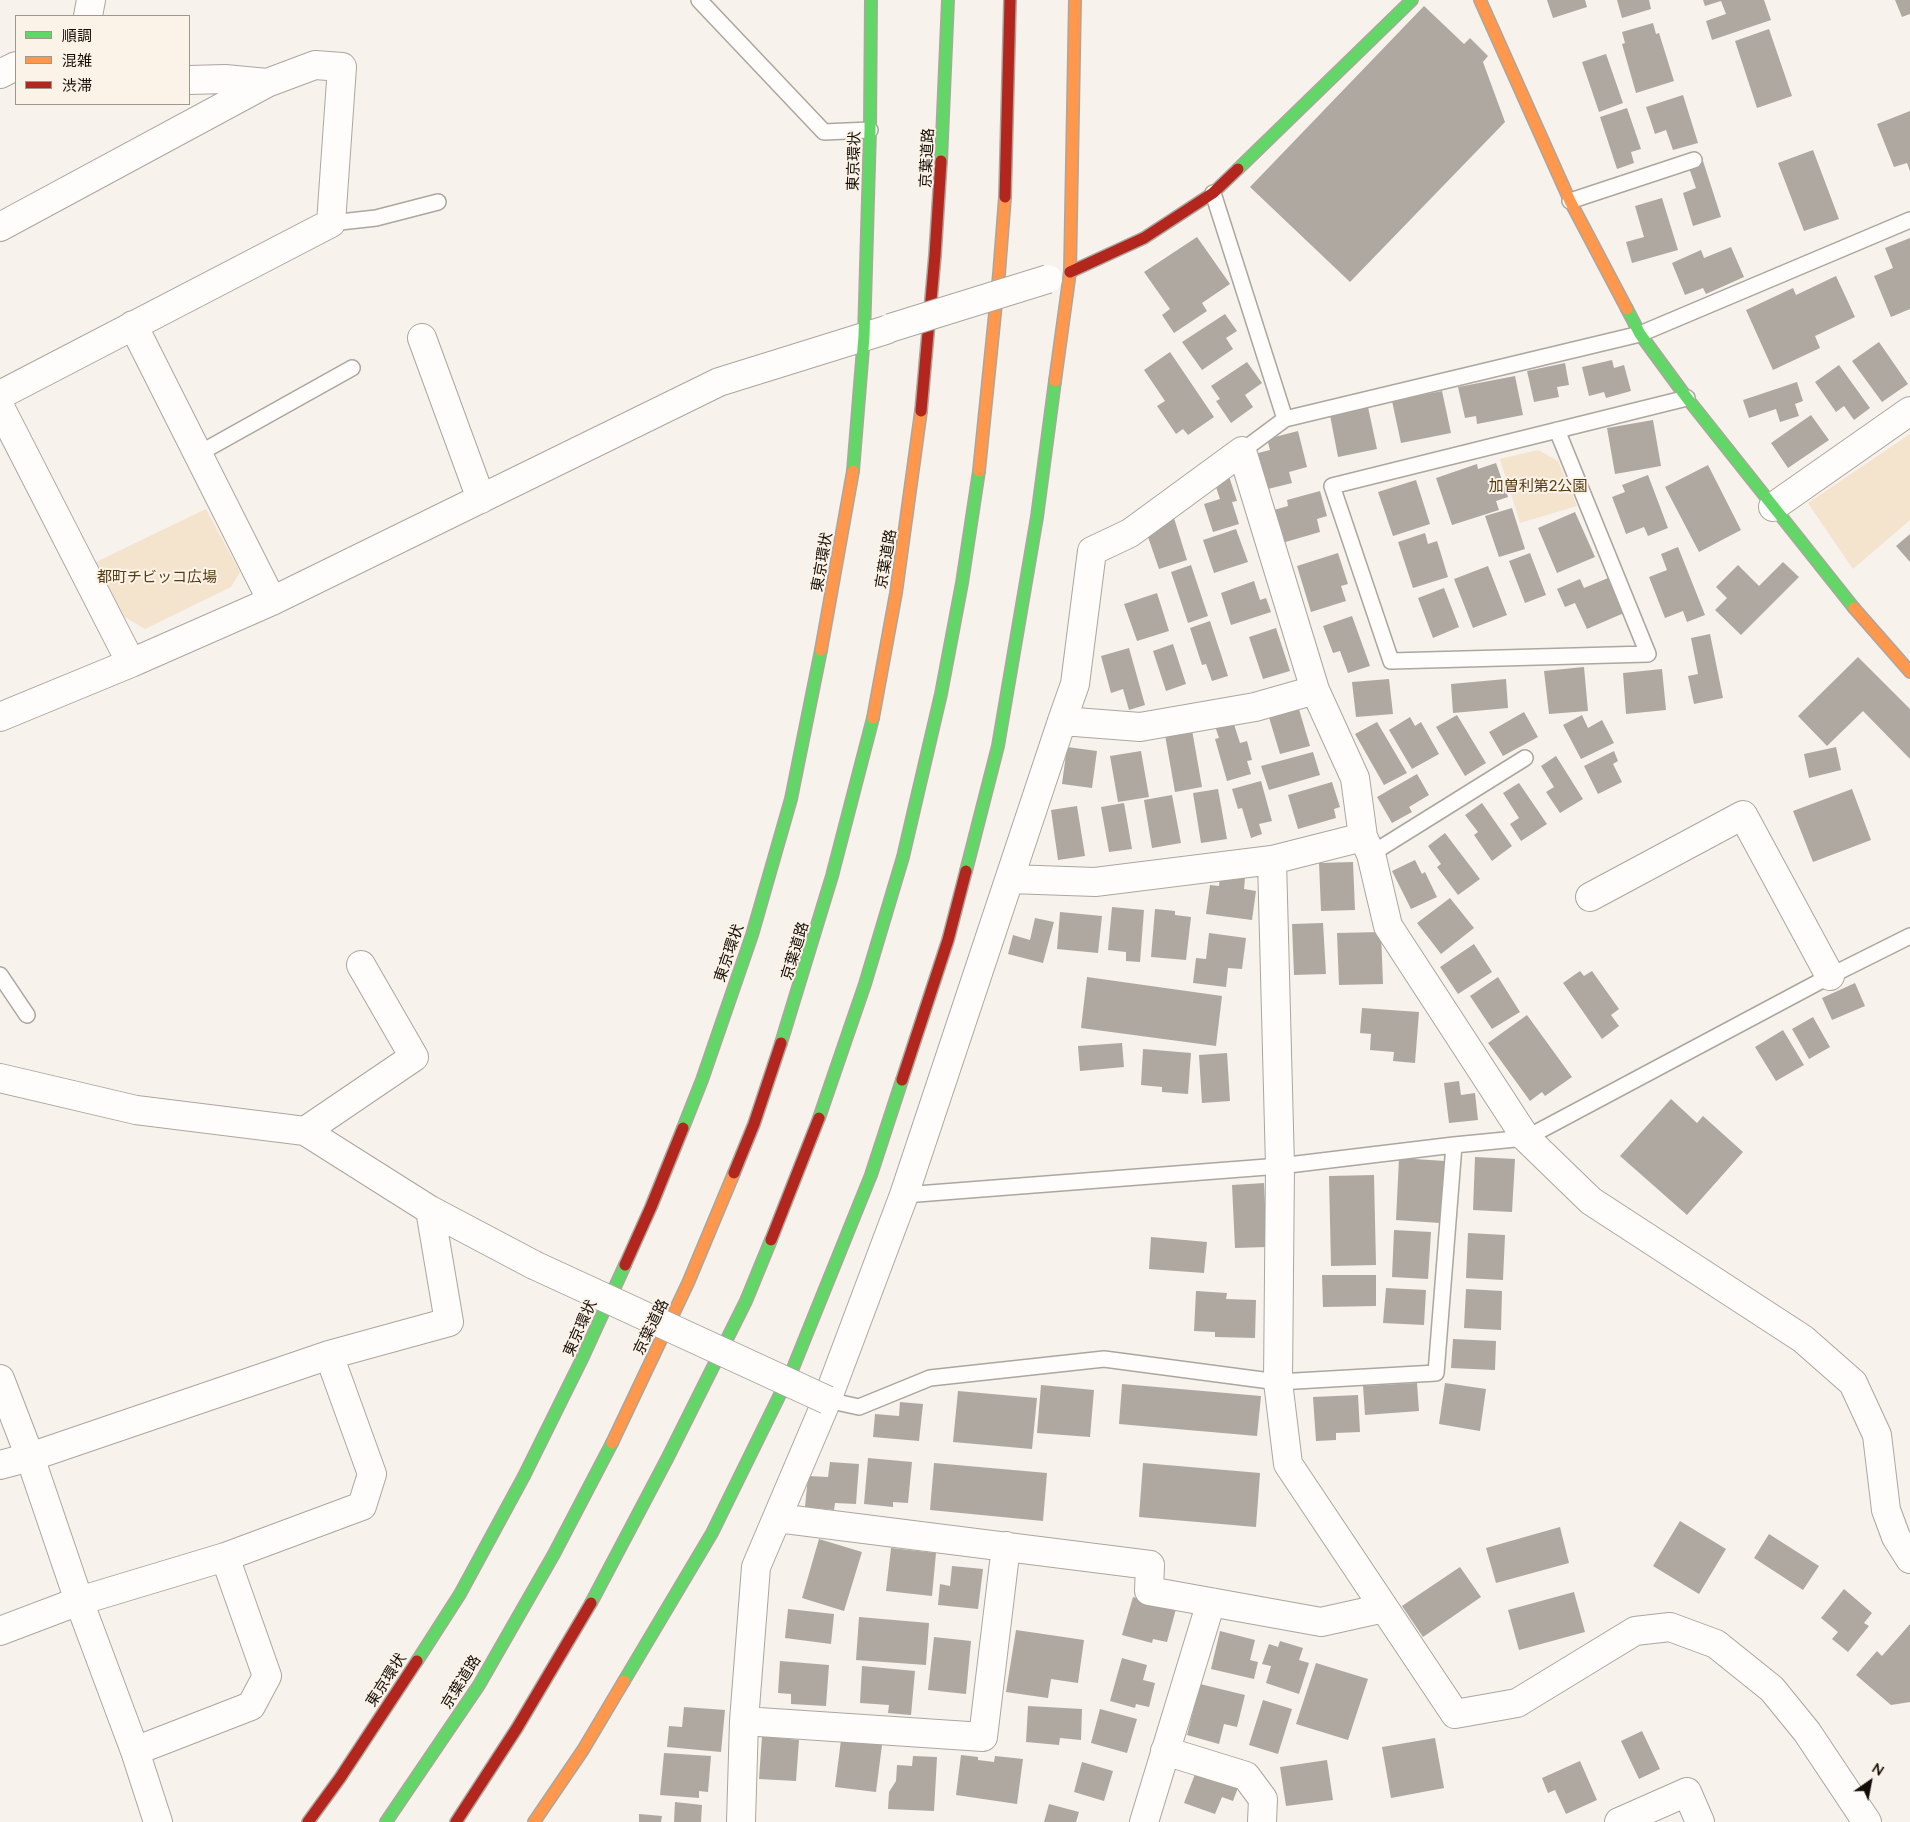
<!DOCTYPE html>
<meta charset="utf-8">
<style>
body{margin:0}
#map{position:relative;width:1910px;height:1822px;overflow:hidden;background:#f7f2ec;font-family:Lato,"Noto Sans JP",sans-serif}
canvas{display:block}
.legend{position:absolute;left:15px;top:15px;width:175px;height:90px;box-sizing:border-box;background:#fcf3e8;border:1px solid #9f978d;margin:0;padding:6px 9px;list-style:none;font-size:15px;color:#140d05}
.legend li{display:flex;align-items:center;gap:10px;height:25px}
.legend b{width:25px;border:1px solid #9f978d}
.north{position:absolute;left:1845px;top:1757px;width:50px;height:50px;-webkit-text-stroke:4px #fcf3e8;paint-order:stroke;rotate:33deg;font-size:14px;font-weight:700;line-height:20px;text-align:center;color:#140d05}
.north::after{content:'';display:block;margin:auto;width:18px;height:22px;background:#140d05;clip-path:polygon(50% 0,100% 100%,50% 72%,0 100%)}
</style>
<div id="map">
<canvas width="1910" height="1822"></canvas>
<ul class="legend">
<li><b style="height:6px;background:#63d668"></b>順調</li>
<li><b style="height:6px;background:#ff974d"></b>混雑</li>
<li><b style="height:6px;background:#b3261e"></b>渋滞</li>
</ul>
<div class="north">N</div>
</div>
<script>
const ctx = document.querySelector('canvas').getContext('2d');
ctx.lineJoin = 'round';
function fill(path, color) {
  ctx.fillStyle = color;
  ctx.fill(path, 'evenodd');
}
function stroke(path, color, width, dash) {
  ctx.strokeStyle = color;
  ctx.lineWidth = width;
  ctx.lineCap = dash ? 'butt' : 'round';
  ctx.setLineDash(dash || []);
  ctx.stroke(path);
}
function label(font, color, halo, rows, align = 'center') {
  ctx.font = font + ' Lato,"Noto Sans JP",sans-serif';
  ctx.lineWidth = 4;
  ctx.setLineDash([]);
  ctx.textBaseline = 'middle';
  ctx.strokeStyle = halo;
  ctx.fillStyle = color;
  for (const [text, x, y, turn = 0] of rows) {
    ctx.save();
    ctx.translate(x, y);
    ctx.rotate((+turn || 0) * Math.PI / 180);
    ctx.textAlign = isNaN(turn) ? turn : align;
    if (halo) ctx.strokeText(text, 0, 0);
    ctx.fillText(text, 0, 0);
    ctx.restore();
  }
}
fill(new Path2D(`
 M1910 434V520L1853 569 1808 503Z
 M1538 450 1558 461 1577 506 1520 523 1500 459Z
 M206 509 240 572 231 587 145 629 120 614 96 562Z`), '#f4e3cd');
fill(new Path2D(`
 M1547 0H1585L1587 7 1553 18Z
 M1617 0H1649L1651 9 1622 18Z
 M1703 0H1764L1771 20 1712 40 1706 21 1726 14 1721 1 1705 6Z
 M1895 0H1910V14L1902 17Z
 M1424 6 1464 44 1470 38 1488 56 1483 62 1505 122 1350 282 1250 187Z
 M1653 23 1656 34 1659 33 1674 81 1636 93 1622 44 1625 43 1622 32Z
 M1769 29 1792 96 1757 108 1735 41Z
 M1606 54 1623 103 1599 112 1582 62Z
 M1683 95 1698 143 1673 150 1666 130 1655 134 1646 107Z
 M1627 108 1641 149 1631 152 1634 163 1617 169 1600 117Z
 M1910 111V171L1907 163 1894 167 1877 124Z
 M1813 150 1839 219 1804 231 1778 163Z
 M1703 161 1721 217 1693 226 1683 193 1696 188 1688 165Z
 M1662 198 1678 250 1632 263 1626 242 1644 237 1635 206Z
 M1197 237 1230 284 1202 303 1207 311 1174 333 1162 315 1170 309 1144 272Z
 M1910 238V309L1891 317 1874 276 1893 268 1885 248Z
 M1731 247 1744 277 1706 294 1703 288 1685 295 1672 263 1701 250 1704 258Z
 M1836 276 1855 317 1815 336 1820 348 1773 370 1746 310 1793 288 1796 295Z
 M1225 314 1237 331 1226 338 1233 349 1202 370 1182 342Z
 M1879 342 1908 384 1882 402 1852 361Z
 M1170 352 1214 417 1188 435 1183 429 1176 434 1157 406 1165 401 1144 370Z
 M1612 360 1614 368 1624 365 1631 391 1606 398 1604 392 1589 396 1582 367Z
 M1247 362 1262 383 1245 395 1253 407 1231 423 1216 401 1220 399 1211 386Z
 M1565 363 1569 385 1557 387 1559 397 1534 402 1527 371Z
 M1839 365 1870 408 1854 420 1844 406 1836 412 1815 382Z
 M1515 376 1523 415 1477 424 1476 416 1465 418 1458 387Z
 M1797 382 1803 401 1795 404 1799 416 1780 422 1776 409 1749 418 1743 400Z
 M1442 391 1451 433 1401 443 1392 401Z
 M1368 407 1377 449 1338 457 1330 415Z
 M1811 415 1829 440 1788 468 1771 443Z
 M1653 420 1661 466 1615 474 1607 428Z
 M1298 431 1307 467 1289 472 1292 483 1268 489 1258 453 1270 450 1267 439Z
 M1496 463 1508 497 1496 501 1499 510 1452 525 1436 478 1477 464 1478 469Z
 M1708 465 1741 530 1699 552 1665 487Z
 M1228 473 1237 501 1232 502 1239 524 1213 532 1204 504 1220 499 1213 478Z
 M1648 475 1668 528 1648 536 1644 527 1626 534 1612 497 1625 492 1622 485Z
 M1416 480 1430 524 1393 536 1378 492Z
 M1320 491 1327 516 1317 519 1320 532 1282 543 1274 510 1288 506 1287 500Z
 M1512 508 1525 549 1499 557 1485 516Z
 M1575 512 1595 557 1557 573 1538 528Z
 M1174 518 1187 560 1159 569 1147 534Z
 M1236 529 1248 562 1214 573 1203 540Z
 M1425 533 1428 544 1437 541 1448 577 1413 588 1398 542Z
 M1910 534V562L1896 546Z
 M1678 547 1705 615 1687 622 1683 611 1665 618 1649 577 1667 570 1661 554Z
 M1338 553 1348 584 1341 586 1346 601 1311 612 1297 566Z
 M1530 553 1546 595 1525 603 1509 561Z
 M1783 562 1799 577 1741 635 1715 610 1727 598 1716 587 1738 565 1759 586Z
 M1191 565 1208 616 1188 623 1171 572Z
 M1488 566 1507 615 1473 628 1454 579Z
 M1608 578 1624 613 1587 629 1575 603 1565 607 1557 589 1580 579 1584 588Z
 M1254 581 1260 600 1266 598 1271 612 1231 625 1221 593Z
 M1444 588 1459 627 1433 638 1418 598Z
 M1157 593 1169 631 1137 641 1124 604Z
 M1352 616 1370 666 1348 673 1340 651 1333 653 1323 626Z
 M1210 621 1228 676 1212 681 1206 664 1202 665 1190 628Z
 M1276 628 1290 671 1263 679 1249 637Z
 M1710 634 1723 698 1694 704 1688 676 1698 674 1691 638Z
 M1173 644 1186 684 1166 691 1153 651Z
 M1129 648 1145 705 1129 710 1123 689 1111 693 1101 656Z
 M1858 657 1910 709V759L1863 711 1827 746 1798 716Z
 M1584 667 1588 711 1549 714 1544 671Z
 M1662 669 1666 710 1626 714 1623 673Z
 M1389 679 1393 714 1356 717 1352 682Z
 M1506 679 1508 708 1453 713 1451 684Z
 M1298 706 1310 746 1280 754 1268 714Z
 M1524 712 1538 737 1503 756 1489 732Z
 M1457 715 1486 763 1465 776 1436 727Z
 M1582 715 1588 728 1602 720 1614 743 1581 759 1563 725Z
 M1410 717 1415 726 1421 722 1439 754 1412 769 1389 730Z
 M1232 718 1240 743 1247 741 1252 760 1247 761 1251 774 1227 781 1215 739 1219 738 1214 723Z
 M1377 722 1407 773 1384 785 1355 734Z
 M1192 730 1202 787 1175 792 1165 735Z
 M1067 747 1097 751 1092 788 1062 784Z
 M1836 747 1841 770 1809 778 1804 754Z
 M1141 751 1149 797 1118 802 1110 756Z
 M1614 751 1618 761 1613 764 1622 782 1598 794 1584 766Z
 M1313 752 1320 775 1269 790 1261 766Z
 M1556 756 1583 799 1560 813 1546 792 1554 787 1541 766Z
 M1417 774 1429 795 1409 807 1412 812 1392 823 1377 797Z
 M1261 781 1272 821 1259 824 1262 834 1251 838 1242 808 1238 809 1232 789Z
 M1332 782 1340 807 1334 809 1336 818 1298 829 1288 795Z
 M1519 783 1547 824 1521 841 1510 824 1519 818 1503 793Z
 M1218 789 1227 839 1201 843 1193 793Z
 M1852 789 1871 840 1813 862 1793 811Z
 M1172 795 1181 843 1152 848 1144 800Z
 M1124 803 1132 849 1109 852 1101 807Z
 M1482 803 1512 846 1492 861 1474 835 1478 832 1465 815Z
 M1077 806 1085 856 1058 860 1051 810Z
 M1445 833 1480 879 1458 895 1437 867 1441 864 1428 846Z
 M1415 860 1422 874 1425 872 1437 897 1411 909 1392 871Z
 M1353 862 1355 910 1321 911 1319 863Z
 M1220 875 1245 878 1244 889 1256 891 1252 920 1206 914 1210 885 1219 886Z
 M1450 898 1474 928 1441 954 1417 923Z
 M1112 907 1144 910 1140 962 1126 961V952L1108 950Z
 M1155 909 1175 911V915L1191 917 1186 960 1151 957Z
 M1060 912 1102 916 1098 953 1057 949Z
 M1035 918 1054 922 1043 963 1008 954 1013 935 1030 940Z
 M1323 923 1326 974 1294 975 1292 924Z
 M1381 932 1383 984 1339 985 1337 933Z
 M1209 933 1246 938 1242 969 1228 968 1226 987 1193 983 1196 958 1206 959Z
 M1474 944 1492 972 1458 994 1440 967Z
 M1580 971 1584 976 1592 971 1619 1009 1611 1015 1619 1026 1602 1039 1563 983Z
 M1087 977 1222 996 1216 1046 1081 1028Z
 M1498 977 1520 1012 1492 1029 1470 996Z
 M1855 983 1865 1006 1832 1020 1822 998Z
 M1362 1008 1419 1012 1415 1063 1393 1061 1394 1052 1370 1050 1371 1034 1360 1033Z
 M1527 1015 1572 1077 1545 1096 1542 1092 1530 1101 1488 1043Z
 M1813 1017 1830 1047 1809 1059 1792 1029Z
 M1783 1030 1804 1065 1776 1081 1755 1047Z
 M1122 1043 1124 1067 1080 1071 1078 1046Z
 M1143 1049 1191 1053 1188 1094 1162 1092V1087L1141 1085Z
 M1227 1053 1230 1101 1202 1103 1199 1055Z
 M1459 1081 1461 1095 1475 1093 1478 1120 1449 1123 1444 1083Z
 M1671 1099 1697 1123 1703 1116 1743 1152 1687 1215 1620 1156Z
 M1475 1157 1515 1159 1512 1212 1473 1210Z
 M1399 1158 1445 1161 1440 1223 1396 1220Z
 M1374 1175 1376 1265 1331 1266 1329 1176Z
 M1264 1183 1267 1247 1235 1248 1232 1185Z
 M1394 1230 1431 1232 1428 1279 1392 1277Z
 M1468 1233 1505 1235 1503 1280 1466 1278Z
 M1151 1237 1207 1242 1204 1273 1149 1269Z
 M1322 1275H1376V1306L1323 1307Z
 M1386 1288 1426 1290 1424 1325 1383 1323Z
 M1466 1289 1502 1291 1501 1330 1464 1328Z
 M1196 1291 1227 1293 1226 1299 1256 1300 1255 1338 1215 1337V1332L1194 1331Z
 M1453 1339 1496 1341 1495 1370 1451 1368Z
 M1417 1383 1419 1411 1365 1415 1363 1386Z
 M1445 1383 1486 1389 1480 1431 1439 1424Z
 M1122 1384 1261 1396 1257 1436 1119 1424Z
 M1041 1385 1094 1390 1090 1437 1037 1433Z
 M958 1391 1037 1398 1032 1449 953 1442Z
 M1358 1395 1360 1432 1336 1433V1440L1316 1441 1313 1397Z
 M900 1402 923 1404 919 1441 873 1437 875 1414 899 1416Z
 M868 1458 912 1462 908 1503 893 1502V1507L864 1504Z
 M830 1462 859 1464 856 1504 835 1503 834 1510 805 1507 808 1476 828 1477Z
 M934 1463 1047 1473 1043 1521 930 1510Z
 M1143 1463 1260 1473 1256 1527 1139 1517Z
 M1680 1521 1726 1549 1699 1594 1653 1566Z
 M1560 1527 1569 1563 1496 1583 1486 1548Z
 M1769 1534 1819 1566 1803 1590 1754 1558Z
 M819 1539 862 1552 844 1611 802 1598Z
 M891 1548 936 1553 932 1596 886 1591Z
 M952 1566 983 1569 978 1609 938 1605 940 1584 950 1586Z
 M1460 1567 1481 1597 1423 1637 1402 1606Z
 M1844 1589 1872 1613 1864 1623 1869 1626 1848 1652 1832 1639 1838 1632 1821 1618Z
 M1574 1592 1585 1632 1519 1650 1508 1610Z
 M1133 1597 1176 1609 1167 1642 1153 1639 1152 1643 1122 1635Z
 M788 1609 834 1614 831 1644 785 1638Z
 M859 1617 929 1623 926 1665 856 1660Z
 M1910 1624V1702L1891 1705 1856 1675 1877 1651 1882 1656Z
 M1016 1630 1084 1640 1078 1683 1051 1679 1048 1698 1006 1692Z
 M1220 1631 1255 1640 1250 1660 1258 1662 1254 1679 1211 1669Z
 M934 1637 971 1641 966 1694 928 1690Z
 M1280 1641 1303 1648 1299 1660 1309 1663 1299 1694 1266 1683 1271 1666 1262 1664 1269 1644 1278 1647Z
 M1122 1658 1147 1665 1143 1680 1155 1683 1149 1707 1136 1704 1135 1708 1110 1701Z
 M780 1661 829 1665 826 1706 791 1704V1694L778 1693Z
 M1316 1663 1368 1679 1348 1740 1296 1724Z
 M862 1666 915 1671 911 1715 888 1713 889 1705 860 1703Z
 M1200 1684 1245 1695 1237 1727 1224 1724 1219 1744 1187 1735Z
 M1263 1700 1292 1709 1278 1754 1249 1745Z
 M1028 1706 1082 1709 1081 1740 1060 1738 1059 1745 1026 1742Z
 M684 1707 725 1710 721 1752 667 1747 669 1726 682 1727Z
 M1100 1709 1137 1719 1127 1753 1091 1743Z
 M1642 1731 1660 1769 1639 1779 1621 1741Z
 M762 1736 799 1740 796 1781 759 1779Z
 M1435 1738 1444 1788 1391 1798 1382 1747Z
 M841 1740 882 1745 876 1792 835 1787Z
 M664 1753 711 1756 708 1792 699 1791V1798L660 1795Z
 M961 1755 978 1757V1760L994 1762 995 1756 1023 1759 1017 1804 956 1795Z
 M913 1756 937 1757 934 1811 888 1809 889 1792 896 1781 897 1765 912 1766Z
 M1327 1760 1333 1800 1286 1806 1280 1767Z
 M1580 1761 1597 1800 1566 1814 1555 1790 1548 1793 1542 1778Z
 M1082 1762 1113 1771 1104 1801 1074 1792Z
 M1197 1769 1239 1785 1233 1801 1222 1797 1215 1814 1184 1803Z
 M675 1802 702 1805 701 1822H674Z
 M1049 1804 1079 1812 1076 1822H1044Z
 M639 1814 662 1816 661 1822H639Z`), '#aea8a1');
const lane = new Path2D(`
 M699 0 824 132 870 130
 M1213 193 1285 419
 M1570 201 1694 160
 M331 223 376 218 438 202
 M1557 430 1648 654 1391 661 1332 486 1687 398
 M1242 451 1285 419 1640 334 1910 220
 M198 454 352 368
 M1371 854 1525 758
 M0 975 27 1015
 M904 1195 1280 1166 1454 1145 1526 1138 1830 976 1910 936
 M827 1400 859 1407 930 1378 1104 1359 1278 1382 1436 1373 1454 1145`);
const street = new Path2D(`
 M88 16 91 0
 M0 74 16 66
 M189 80 225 79 267 83
 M0 227 267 83 315 65 342 67 331 223 0 395
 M133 325 272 601
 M422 338 481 499
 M0 407 131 663
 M1773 507 1910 411
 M0 717 131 663 272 601 719 382 886 330
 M1062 721 1140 727 1255 707 1315 690
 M1363 837 1272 860 1280 1166 1278 1382 1288 1464 1455 1714 1517 1703 1635 1631 1670 1627 1716 1644 1772 1689 1807 1732 1867 1822
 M1010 879 1095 882 1272 860
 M1590 897 1743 815 1830 976
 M0 1078 136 1110 305 1131 430 1210 534 1265
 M305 1131 414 1057 361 965
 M0 1379 30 1457 79 1601 135 1751 158 1822
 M0 1465 30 1457 329 1355 449 1322 430 1210
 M777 1518 1150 1565 1149 1591 1321 1622 1384 1608
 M0 1631 79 1601 225 1557 362 1506 372 1474 329 1355
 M744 1721 983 1737 1006 1546
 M135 1751 251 1706 267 1676 225 1557
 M1165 1751 1246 1776 1263 1799 1262 1822
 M741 1822 744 1721 756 1567 827 1400 904 1195 1062 721 1075 684 1092 551 1130 533 1242 451 1315 690 1355 778 1363 837 1371 854 1388 926 1526 1138 1591 1201 1803 1339 1853 1383 1877 1435 1886 1510 1896 1537 1910 1559
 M1144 1822 1211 1602
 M1619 1822 1687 1792 1700 1822`);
const fast = new Path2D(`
 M941 161 948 0
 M1238 169 1412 0
 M1627 309 1640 334 1687 398 1854 608
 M853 471 864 336 870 130 871 0
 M966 871 998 746 1037 517 1055 381
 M781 1043 832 876 873 718
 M819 1118 865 984 903 857 941 694 962 583 979 471
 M683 1128 702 1080 752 935 791 799 821 650
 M591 1603 667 1459 746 1301 771 1240
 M417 1661 460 1594 524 1476 581 1361 625 1265
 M624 1681 712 1533 793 1368 871 1175 902 1080
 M386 1822 479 1685 554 1554 612 1443`);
const slow = new Path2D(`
 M1480 0 1570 201 1627 309
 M1055 381 1070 272 1075 0
 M979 471 999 274 1005 197
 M1854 608 1910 672
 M821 650 853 471
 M873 718 896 593 921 411
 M612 1443 688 1283 734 1173
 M534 1822 583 1750 624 1681`);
const jam = new Path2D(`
 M1005 197 1010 0
 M1070 272 1144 238 1213 193 1238 169
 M921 411 935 255 941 161
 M902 1080 948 940 966 871
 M734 1173 754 1124 781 1043
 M771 1240 819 1118
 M625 1265 651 1207 683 1128
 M308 1822 340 1778 417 1661
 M456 1822 517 1728 591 1603`);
stroke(lane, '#aba69e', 18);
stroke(street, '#aba69e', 30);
stroke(fast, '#aba69e', 14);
stroke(slow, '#aba69e', 14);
stroke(jam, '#aba69e', 14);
stroke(lane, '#fefdfc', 15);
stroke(street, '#fefdfc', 28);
stroke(fast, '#63d668', 11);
stroke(slow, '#ff974d', 11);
stroke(jam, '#b3261e', 11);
const streetBridge = new Path2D(`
 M890 328 1048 279
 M534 1265 827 1400`);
stroke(streetBridge, '#aba69e', 30, []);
stroke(streetBridge, '#fefdfc', 28);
label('15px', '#140d05', '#fcf3e8', [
 ["京葉道路",927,158,-87],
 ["東京環状",854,161,-88],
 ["京葉道路",886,559,-80],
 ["東京環状",822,562,-80],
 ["京葉道路",795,951,-73],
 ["東京環状",729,953,-71],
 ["京葉道路",651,1327,-64],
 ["東京環状",580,1328,-66],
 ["東京環状",386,1680,-57],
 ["京葉道路",461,1682,-58]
]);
label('15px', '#553b12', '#fcf3e8', [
 ["加曽利第2公園",1538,486],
 ["都町チビッコ広場",157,577]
]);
</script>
